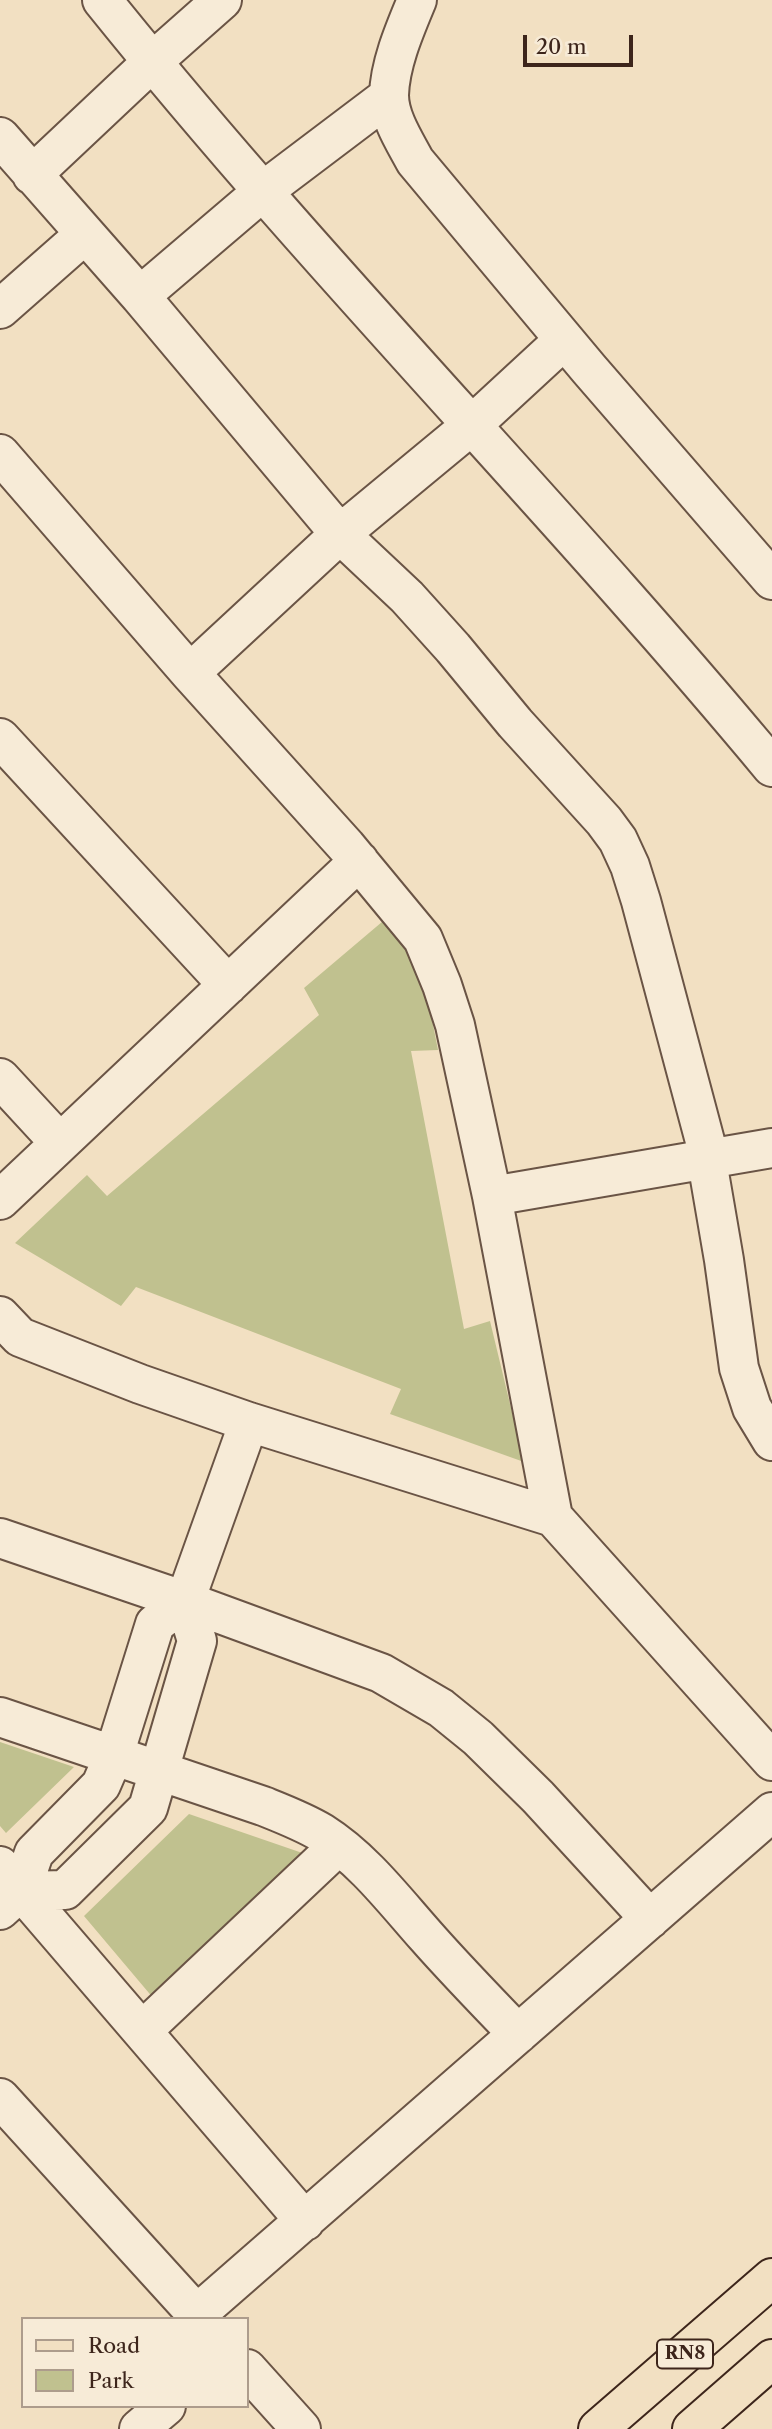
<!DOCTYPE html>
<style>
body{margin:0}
#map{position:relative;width:772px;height:2429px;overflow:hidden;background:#f2e0c2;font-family:"Libre Caslon Text",serif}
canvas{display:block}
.legend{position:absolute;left:21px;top:2317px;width:228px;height:91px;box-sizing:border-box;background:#f7ebd7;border:2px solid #ad9c8c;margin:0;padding:9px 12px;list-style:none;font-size:21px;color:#3d251b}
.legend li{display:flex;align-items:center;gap:14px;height:35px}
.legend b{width:35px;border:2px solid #ad9c8c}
.scale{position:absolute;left:523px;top:35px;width:110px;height:32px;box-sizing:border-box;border:4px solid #3d251b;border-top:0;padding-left:9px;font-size:21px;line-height:24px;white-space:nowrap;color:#3d251b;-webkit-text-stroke:5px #f7ebd7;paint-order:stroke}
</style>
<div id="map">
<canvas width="772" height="2429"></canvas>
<ul class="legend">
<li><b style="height:9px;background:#f2e0c2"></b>Road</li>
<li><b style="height:19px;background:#c0c18f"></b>Park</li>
</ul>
<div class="scale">20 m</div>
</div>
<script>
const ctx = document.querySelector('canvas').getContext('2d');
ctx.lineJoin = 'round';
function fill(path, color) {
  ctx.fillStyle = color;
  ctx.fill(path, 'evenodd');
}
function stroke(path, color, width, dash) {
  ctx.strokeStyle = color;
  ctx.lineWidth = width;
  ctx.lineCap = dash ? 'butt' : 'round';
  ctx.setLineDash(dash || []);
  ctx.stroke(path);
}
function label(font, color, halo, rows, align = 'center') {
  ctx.font = font + ' "Libre Caslon Text",serif';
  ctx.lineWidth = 5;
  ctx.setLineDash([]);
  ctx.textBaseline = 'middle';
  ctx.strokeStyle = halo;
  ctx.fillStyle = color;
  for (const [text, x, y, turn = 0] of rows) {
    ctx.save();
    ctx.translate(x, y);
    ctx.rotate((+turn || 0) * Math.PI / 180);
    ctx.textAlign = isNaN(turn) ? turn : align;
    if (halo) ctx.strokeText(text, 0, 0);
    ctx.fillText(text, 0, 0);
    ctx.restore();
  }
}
fill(new Path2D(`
 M389 916 420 959 438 1050 411 1051 464 1329 490 1321 524 1462 390 1414 401 1389 136 1287 121 1306 15 1243 87 1175 107 1196 319 1015 304 988Z
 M0 1742 74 1767 6 1833 0 1826Z
 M189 1814 314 1857 154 1999 84 1916Z`), '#c0c18f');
const street = new Path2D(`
 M102 0C315 265 555 506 772 767
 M417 0C405 29 390 63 389 95 389 118 405 142 415 161L589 369 772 580
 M0 137 140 296 340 534 407 597 453 648 515 723 604 821 618 840 630 866 641 901 710 1160
 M32 175 152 62 222 0
 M140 296 262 192 389 96
 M0 309 84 235
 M0 454 190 673 346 846 423 939 442 985 455 1025 492 1196 553 1517
 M190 673 340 534 473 424 564 340
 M0 738 228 985
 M0 1078 60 1143
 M707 1161 724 1260 739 1368 752 1408 772 1441
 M492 1196 772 1148
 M0 1200 359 861
 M0 1316 20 1337 140 1384 249 1422 553 1517 772 1761
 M0 1538 185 1601 381 1673 441 1708 478 1738 538 1797 650 1919
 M0 1717 263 1806C283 1814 304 1822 322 1833 363 1859 394 1900 426 1936 455 1969 487 2002 518 2034
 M0 1866 305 2221
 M21 1891 65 1890 148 1808 197 1641 185 1601 249 1422
 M0 1910 21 1891 34 1853 101 1785 114 1755 155 1624 185 1601
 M142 2031 338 1846
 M0 2098 201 2319
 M197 2314 772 1812
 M247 2369 301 2429
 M139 2429 166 2406`);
const primary = new Path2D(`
 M598 2429 772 2278
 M692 2429 772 2359`);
stroke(street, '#6a5445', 42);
stroke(primary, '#3d251b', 42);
stroke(street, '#f7ebd7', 38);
stroke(primary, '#f2e0c2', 38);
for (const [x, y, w] of [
 [685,2354,56]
]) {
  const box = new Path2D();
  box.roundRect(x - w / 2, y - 14.5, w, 29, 5);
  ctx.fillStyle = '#f7ebd7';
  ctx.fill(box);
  stroke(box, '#3d251b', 2);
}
label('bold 18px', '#3d251b', null, [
 ["RN8",685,2354]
]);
</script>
